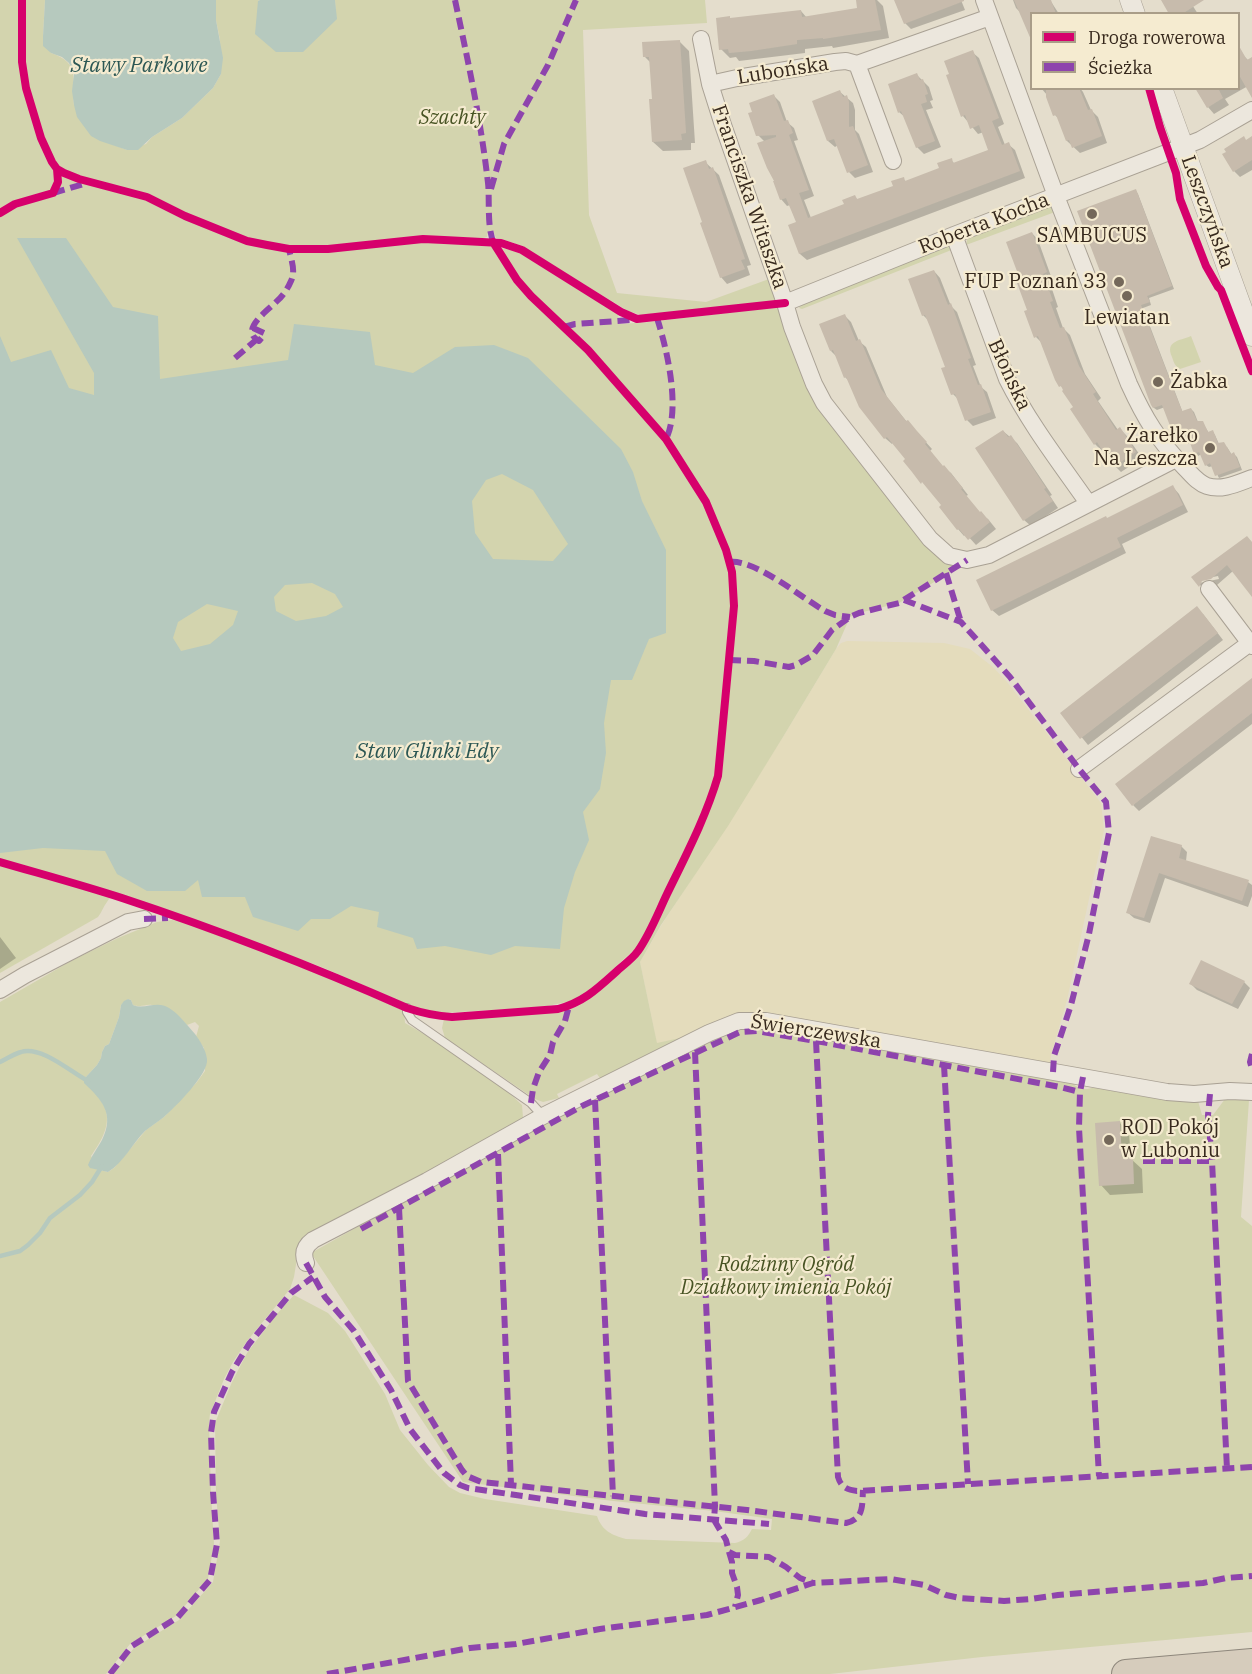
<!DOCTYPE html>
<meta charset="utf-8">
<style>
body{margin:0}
#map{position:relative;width:1252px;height:1674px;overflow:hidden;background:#e4ddcc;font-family:"IBM Plex Serif",serif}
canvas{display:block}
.legend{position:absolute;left:1030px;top:12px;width:210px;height:78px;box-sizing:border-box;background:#f5ebd0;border:2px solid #a99d88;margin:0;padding:8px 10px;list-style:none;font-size:18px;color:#37291d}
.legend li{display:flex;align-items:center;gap:12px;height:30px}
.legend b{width:30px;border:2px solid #a99d88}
</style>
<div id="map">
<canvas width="1252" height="1674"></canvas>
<ul class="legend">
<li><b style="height:8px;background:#d6006c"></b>Droga rowerowa</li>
<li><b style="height:8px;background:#8e44ad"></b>Ścieżka</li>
</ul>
</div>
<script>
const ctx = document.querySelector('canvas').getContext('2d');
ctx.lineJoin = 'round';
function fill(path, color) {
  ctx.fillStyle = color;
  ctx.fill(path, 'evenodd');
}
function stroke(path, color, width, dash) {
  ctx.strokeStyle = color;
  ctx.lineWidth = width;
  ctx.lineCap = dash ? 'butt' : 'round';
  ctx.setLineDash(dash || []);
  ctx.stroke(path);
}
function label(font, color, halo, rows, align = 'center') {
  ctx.font = font + ' "IBM Plex Serif",serif';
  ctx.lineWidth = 4.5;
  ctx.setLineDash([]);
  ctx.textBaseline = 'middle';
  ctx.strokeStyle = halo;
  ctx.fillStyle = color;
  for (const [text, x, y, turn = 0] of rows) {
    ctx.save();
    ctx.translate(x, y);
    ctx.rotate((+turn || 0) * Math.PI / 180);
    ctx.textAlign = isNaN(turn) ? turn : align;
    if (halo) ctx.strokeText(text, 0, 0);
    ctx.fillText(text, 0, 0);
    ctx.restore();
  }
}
fill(new Path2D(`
 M847 641 944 643 970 649 993 667 1007 682 1101 803 1104 830 1067 1000 1051 1055 1050 1066 694 1035 657 1044 640 962 661 926 783 737 836 649 841 643Z`), '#e4dcbc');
fill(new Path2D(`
 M0 0H45L43 36 51 53C82 64 71 78 74 105L114 145 127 150 146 144 152 137 182 118 213 88 221 74 220 40 216 20V0H260L258 1 277 52 336 19 335 0H705L707 23 583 30 589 215 617 293 706 302 769 279 776 301 641 315 628 311 524 248 514 243 496 238 493 231 488 232 487 237 483 238 422 237 424 242 484 245 512 250 523 255 618 314 619 324 649 322 779 307 800 360 933 552 956 569 899 603 859 613 850 617 836 649 783 737 728 826 661 925 640 962 657 1043 694 1035 602 1081 597 1074 557 1094 559 1098 543 1102 535 1099 445 1038 442 1028 444 1019 559 1012 576 1007 592 996 638 955 636 948 589 991 578 998 567 1002 542 1007 442 1013 414 1007 324 968 260 944 114 892C112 897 109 898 107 902 103 907 102 912 98 917L0 973Z
 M1048 205 1052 206 1055 212 966 245 967 240 970 236Z
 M949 245 954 249 802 309 799 308 803 303Z
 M1191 336 1201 362 1180 369C1175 366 1174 363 1172 357 1165 341 1179 341 1191 336Z
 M172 920 180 921C256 949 331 977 404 1011L405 1023 438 1042 506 1090 522 1105 523 1118 298 1252 294 1277 290 1289 247 1341 233 1362 224 1379 210 1414 209 1423 211 1493 214 1544 208 1579 176 1616 130 1644 106 1674H0V1002L71 961 118 938 157 922ZM128 999 131 1000 133 1005C141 1008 145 1004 152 1005 163 1005 180 1018 187 1025L195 1022 199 1026 196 1037 204 1048 205 1071 197 1082 164 1117 146 1130 114 1168 108 1172 100 1170 91 1156C102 1140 114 1121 102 1102 97 1094 90 1086 84 1079L97 1065 101 1058 102 1052 105 1046 109 1044 119 1017 121 1005Z
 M750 1026 1072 1083C1078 1089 1086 1091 1094 1087L1198 1101 1202 1115H1213L1225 1099 1249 1100 1241 1217 1252 1226V1632L982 1657 830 1674H113L134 1648 179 1620 213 1582 220 1541 216 1494 215 1423 232 1382 247 1353 276 1315 294 1295 328 1313 345 1331 385 1394 400 1430 428 1465 449 1487 460 1493 485 1499 597 1516C602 1531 612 1535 626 1539L735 1543C744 1541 748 1537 752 1529L771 1530 772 1519 714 1511 613 1501 463 1482 311 1253 548 1120 734 1029Z`), '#d3d4ae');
fill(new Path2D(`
 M45 0H216V20L223 58 221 74 213 88 182 118 152 137 138 150H127L100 141 91 136 77 117 74 105 72 91 74 74 69 63 62 57 51 53 43 46V36Z
 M260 0H335L337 19 303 52H276L255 34 258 1Z
 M17 238H66L113 307 158 316 160 379 288 360 294 324 370 332 375 365 413 373 455 347 494 345 528 358 621 449 633 472 642 501 666 550V633L649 639 632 680H611L604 723 606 753 600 789 583 812 589 840 575 872 564 908 560 949 515 946 491 955 445 946 417 949 413 938 377 927 379 912 351 906 330 919H311L298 931 253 917 245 897H202L198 880 185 891H147L117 874 105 851 43 848 0 853V336L11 362 51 350 69 388 94 395V373ZM502 474 533 490 568 544 553 561 493 559 475 533 472 501 486 480ZM312 583 335 594 343 607 326 616 296 621 276 611 274 597 285 585ZM207 604 238 611 233 625 210 644 181 651 173 638 178 622Z
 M128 999 131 1000 133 1005C145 1010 157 1000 169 1008 179 1014 187 1025 195 1034 200 1041 206 1050 207 1059 209 1074 175 1107 164 1117 158 1122 151 1126 145 1131 132 1144 124 1162 108 1172L90 1168 88 1165C92 1155 97 1149 102 1140 115 1114 102 1100 84 1083V1079L97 1065 101 1058 102 1052 105 1046 109 1044 119 1017 121 1005 124 1001Z`), '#b6c9be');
fill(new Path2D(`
 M857 0H877L883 6 889 38 833 48 832 46 805 49V53L739 61 736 57 730 58 721 49 731 20 801 11 807 18 859 9Z
 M897 0H961L965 10 911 29 905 23Z
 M1013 0H1050L1059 14 1021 13 1016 8Z
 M1171 0H1189L1198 14H1171Z
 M679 41 689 51 695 143H691V150L663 151 653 142V100L651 63 645 57Z
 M972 52 979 58 1004 124 998 127 1005 145 1008 144 1015 150 1025 178 807 260 800 254 790 226 798 223 790 205 787 206 781 199 765 142 758 135 774 96 780 102 787 122 794 128 798 140 794 141 814 196 804 200 811 218 846 205 855 197 858 200 895 187 903 179 907 182 941 169 951 160 955 164 990 151 984 132 978 134 963 116Z
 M1242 54 1249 61 1252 59V91L1248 86 1225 99 1229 105 1214 114 1208 107 1201 88H1238V56Z
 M917 75 929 87 933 100 930 101 933 108 926 110 941 147 924 154 917 147 906 118 899 112Z
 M1041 88H1080L1083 92 1091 110 1098 117 1107 143 1080 153 1067 141 1060 120 1055 115 1047 95Z
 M840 92 853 103 855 110V130L859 134 873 172 855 178 849 172 838 145 835 147 828 141Z
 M1252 138V170L1240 177 1234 171 1247 141Z
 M705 162 719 175 751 265 747 266 750 275 727 284 721 277Z
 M1136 191 1138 194 1174 289 1149 298 1151 305 1143 308 1183 413 1191 409 1194 412 1198 422H1202L1209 433 1213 432 1215 435 1219 444 1227 447 1232 455 1234 454 1237 457 1242 470 1219 478 1213 466 1209 467 1206 465 1202 454 1198 456 1195 453 1191 443 1187 444 1185 441 1181 431 1176 433 1174 430 1165 407 1157 410 1154 408 1079 212Z
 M1032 233 1038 240 1052 279 1049 280 1058 307 1056 308 1063 328 1070 335 1085 374 1101 398 1098 401 1118 430 1120 429 1126 435 1142 458 1121 472 1115 466 1103 449 1101 450 1095 444 1065 390 1061 386 1042 343 1036 337 1023 283Z
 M934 271 940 278 951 306 957 312 976 365 973 366 981 387 987 392 996 418 973 426 967 420 960 401 953 394 947 368 929 321 923 315Z
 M844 315 851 322 859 341 866 347 887 397 907 422 923 439 932 449 930 451 943 467 951 473 968 495 966 496 980 514 988 519 996 529 976 545 966 534 964 536 958 529 941 507 943 506 907 460 893 442 892 444 885 438 850 382 845 377 836 356 831 351Z
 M1003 431 1017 443 1052 495 1050 496 1058 508 1031 526 1024 520Z
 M1173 487 1179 494 1188 512 1122 544 1126 553 999 616 992 610 1107 519Z
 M1252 543V595L1233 571 1217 585 1208 587 1206 592 1194 578ZM1218 576 1219 579 1199 583 1203 579Z
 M1203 614 1223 640 1088 745 1062 713Z
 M1252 680V724L1139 811 1133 805Z
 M1152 838 1181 846 1187 852 1186 861 1248 882 1252 885V896L1248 907 1165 878 1150 923 1134 918 1127 912Z
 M0 937 16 958 0 969Z
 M1244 982 1250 988 1238 1009 1197 990 1191 984Z
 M1120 1123 1129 1133 1131 1159 1142 1169 1143 1193 1110 1195 1101 1185Z`), '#0003');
stroke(new Path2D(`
 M0 1062C6 1059 14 1054 21 1052 41 1045 72 1073 88 1081
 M0 1256 20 1251 28 1245 40 1233 50 1218 80 1195 92 1182 102 1166`), '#b6c9be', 4.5);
fill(new Path2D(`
 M856 0H875L881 30 823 39V38L797 40V44L751 51 729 53 728 49 719 50 716 18 730 16V18L801 10 802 17 857 8Z
 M894 0H964V1L904 24Z
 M1014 0H1051L1056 14H1032V42Z
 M1161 0H1204L1182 14H1169Z
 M680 40 686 133 681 134 682 140 652 142 649 99H652L649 57H643L642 42Z
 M1239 46 1247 60 1252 57V98L1239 75Z
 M973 50 999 118 992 121 1002 145 1009 142 1020 171 799 254 788 225 796 222 786 198 780 200 773 181H774L767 168 757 143 776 137V135L756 136 748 113 752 112 749 103 774 94 784 121 788 120 793 133 789 135 809 190 799 193 808 218 844 204 842 200 855 195 857 199 893 186 891 181 904 177 905 181 939 168 937 163 952 158 953 163 988 150 979 125 970 129 965 115 961 117 946 75 949 74 944 61Z
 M917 73 920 80 923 79 928 94 925 95 927 102 921 104 935 141 916 148 901 111 898 113 888 84Z
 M1046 88H1079L1088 110 1092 109 1102 136 1072 148 1069 140 1066 141 1056 115 1053 116 1046 97Z
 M1195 88H1218L1223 98 1207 108Z
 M840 90 843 97 847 95 849 102V127L853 126 868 165 847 173 834 139 827 141 812 101Z
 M1244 136 1246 140 1252 136V160L1233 172 1222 154 1226 152 1224 149Z
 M706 160 709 169 713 167 745 259 741 260 745 269 720 278 700 223 702 222 683 168Z
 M1136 189 1172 286 1147 296 1150 302 1141 305 1182 411 1191 408 1197 421H1203L1208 432 1213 430 1218 443 1224 442 1231 454 1234 452 1240 467 1215 476 1210 463 1205 466 1199 452 1194 454 1189 440 1183 442 1178 429 1172 431 1162 405 1153 408 1151 405 1077 211Z
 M1032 232 1047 272 1043 274 1053 301 1050 302 1060 328 1064 327 1079 366 1096 392 1093 394 1116 430 1120 427 1136 452 1113 467 1097 442 1094 445 1070 409 1073 407 1062 391 1063 390 1061 386 1059 387 1055 380 1038 336 1034 338 1024 311 1027 310 1017 283 1021 282 1006 242Z
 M934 270 948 305 951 303 971 358 968 359 978 385 981 384 991 412 965 421 955 394 951 395 941 368 945 367 930 327 925 315 922 316 908 279Z
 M845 314 856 341 860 339 881 389 906 421 908 420 917 431 927 442 925 444 943 466 944 465 963 488 961 489 980 512 981 511 990 522 968 540 959 529 957 530 939 507 941 505 922 482 921 484 912 472 903 461 905 459 887 437 884 439 859 407 846 377 844 378 833 350 830 351 819 324Z
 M1003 430 1008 437 1011 435 1046 488 1044 489 1053 501 1023 521 975 448Z
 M1173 485 1183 505 1117 538 1121 547 991 611 976 580 1106 516 1107 518Z
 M1247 536 1252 542V597L1227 565 1211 579 1202 581 1199 587 1191 577Z
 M1197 606 1218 633 1080 739 1060 713Z
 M1252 678V713L1132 806 1115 784Z
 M1151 836 1182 845 1179 858 1249 880 1242 901 1159 873 1144 918 1126 913Z
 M1201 960 1245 981 1232 1004 1189 984Z
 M1120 1121 1122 1158H1133L1134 1184 1099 1186 1095 1123Z`), '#c7bbac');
const service = new Path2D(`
 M407 1008V1012L412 1020 531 1103 543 1116`);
const minor = new Path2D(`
 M984 0 1056 196 1129 384C1145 419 1158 440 1185 468 1192 475 1198 483 1207 486 1222 491 1238 483 1252 478
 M701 39 710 84 722 122 785 303 792 327 814 384 824 403 930 539 949 556 967 560 989 555 1176 459
 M857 64 893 161
 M710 84 737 78 835 62 846 61 857 64 990 17
 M954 235 1007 379C1029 423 1060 463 1088 503
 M785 303 954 235 1200 140 1252 110
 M1209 589 1252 646
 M1079 769 1250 643
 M0 990 25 975 128 922 144 919
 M306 1263C302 1253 305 1246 313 1240L427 1181 543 1116 709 1033 739 1021H766L1167 1092 1194 1094 1230 1091 1252 1092`);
const tertiary = new Path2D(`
 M1130 0 1135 14
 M1162 88 1252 336`);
const motorway = new Path2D(`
 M1126 1674 1252 1663`);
stroke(service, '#a9a194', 10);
stroke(minor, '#a9a194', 18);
stroke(tertiary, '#a9a194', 21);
stroke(motorway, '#8e877c', 30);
stroke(service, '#ece7dd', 8);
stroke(minor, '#ece7dd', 16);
stroke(tertiary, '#ece7dd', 20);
stroke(motorway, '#d6ccbc', 28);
stroke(new Path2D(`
 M455 0C468 61 481 121 488 183 490 199 486 234 496 246
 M491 189 504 144 548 65 576 0
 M53 193 87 183
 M657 318C667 349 681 409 666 439
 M564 327 575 324 631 320
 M253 328 264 333V335L259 341C238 330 270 309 277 301 283 296 288 288 291 281 296 270 291 260 289 249
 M235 358 256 340
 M730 562C755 559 802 598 825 611L835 615 850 617
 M946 573 961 622
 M904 600 961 622 1010 677 1079 769 1106 802 1109 833 1106 848 1089 934 1071 1005 1054 1056 1053 1072
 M729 660 754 661 789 667 796 665 813 655 832 630 850 617 859 613 899 603 967 560
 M144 919 168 918
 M816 1041 838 1477C841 1487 847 1490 857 1491L1252 1467
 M695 1052 715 1506 714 1520 726 1540 729 1552 735 1555 769 1557 786 1567 800 1578 813 1583
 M1252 1054 1250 1062 1252 1069
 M944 1065 968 1484
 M1083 1077 1080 1092 1079 1128 1099 1476
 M1210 1094 1208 1115 1212 1161 1227 1469
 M595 1100 613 1496
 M531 1103 533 1089 539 1072 550 1055 553 1042 565 1021 569 1006
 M498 1154 511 1484
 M1143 1161H1212
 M399 1208 408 1381 462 1470 467 1476 481 1482 747 1510 846 1523C864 1519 862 1506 863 1490
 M361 1229 582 1106 740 1032 757 1031 816 1041 1060 1087 1080 1092
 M306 1263 325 1297 354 1331 391 1390 410 1429 444 1473 460 1485 468 1488 645 1514 769 1524
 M729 1552 732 1562V1573L737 1587 738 1595 735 1607
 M110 1674 132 1646 178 1617 210 1580 217 1544 213 1492 211 1433 214 1412 232 1372 249 1344 291 1293 313 1277
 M327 1674 470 1648 516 1644 600 1629 707 1615 761 1600 813 1583 891 1579 924 1585 946 1595 960 1598 1004 1601 1031 1599 1058 1595 1203 1583 1226 1578 1252 1576`), '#8e44ad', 6, [12, 6]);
stroke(new Path2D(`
 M22 0V62L26 88 41 138 52 162 57 169 64 173 79 179 147 197 185 216 247 241 267 245 289 249H328L423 239 444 240 501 243 522 250 621 312 637 319 785 303
 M1149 88 1160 127 1176 173 1180 199 1206 266 1218 287 1221 290 1252 371
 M0 213 15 204 53 193 58 182 57 169
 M0 862C41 874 82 885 122 898 219 930 314 967 407 1008 422 1013 436 1016 452 1017L558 1009C584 1002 598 988 618 970 625 964 633 958 638 951 650 934 658 913 667 894 686 855 706 817 718 776L734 606 732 572 726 550 706 502 666 439 588 350 531 296 517 280 493 242`), '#d6006c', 8);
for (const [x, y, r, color] of [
 [1092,214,6,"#74685a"],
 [1119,282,6,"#74685a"],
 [1127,296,6,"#74685a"],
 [1158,382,6,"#74685a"],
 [1210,448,6,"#74685a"],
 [1109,1140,6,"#74685a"]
]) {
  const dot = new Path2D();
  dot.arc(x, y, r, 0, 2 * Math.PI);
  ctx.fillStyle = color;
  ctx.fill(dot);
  stroke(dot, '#f5ebd0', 2);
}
label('20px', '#37291d', '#f5ebd0', [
 ["Lubońska",783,71,-9],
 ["Franciszka Witaszka",749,197,71],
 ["Leszczyńska",1207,212,70],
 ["Roberta Kocha",984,224,-21],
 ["Błońska",1009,375,65],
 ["Świerczewska",816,1032,9]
]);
label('italic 20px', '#475323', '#f5ebd0', [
 ["Szachty",452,118],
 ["Rodzinny Ogród",786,1265],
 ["Działkowy imienia Pokój",786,1288]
]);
label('20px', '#37291d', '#f5ebd0', [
 ["SAMBUCUS",1092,236],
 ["FUP Poznań 33",1107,282,"right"],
 ["Lewiatan",1127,318],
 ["Żabka",1170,382,"left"],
 ["Żarełko",1198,436,"right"],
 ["Na Leszcza",1198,459,"right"],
 ["ROD Pokój",1121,1128,"left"],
 ["w Luboniu",1121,1151,"left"]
]);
label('italic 21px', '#2c5754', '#f5ebd0', [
 ["Stawy Parkowe",139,66],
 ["Staw Glinki Edy",427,752]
]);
</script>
